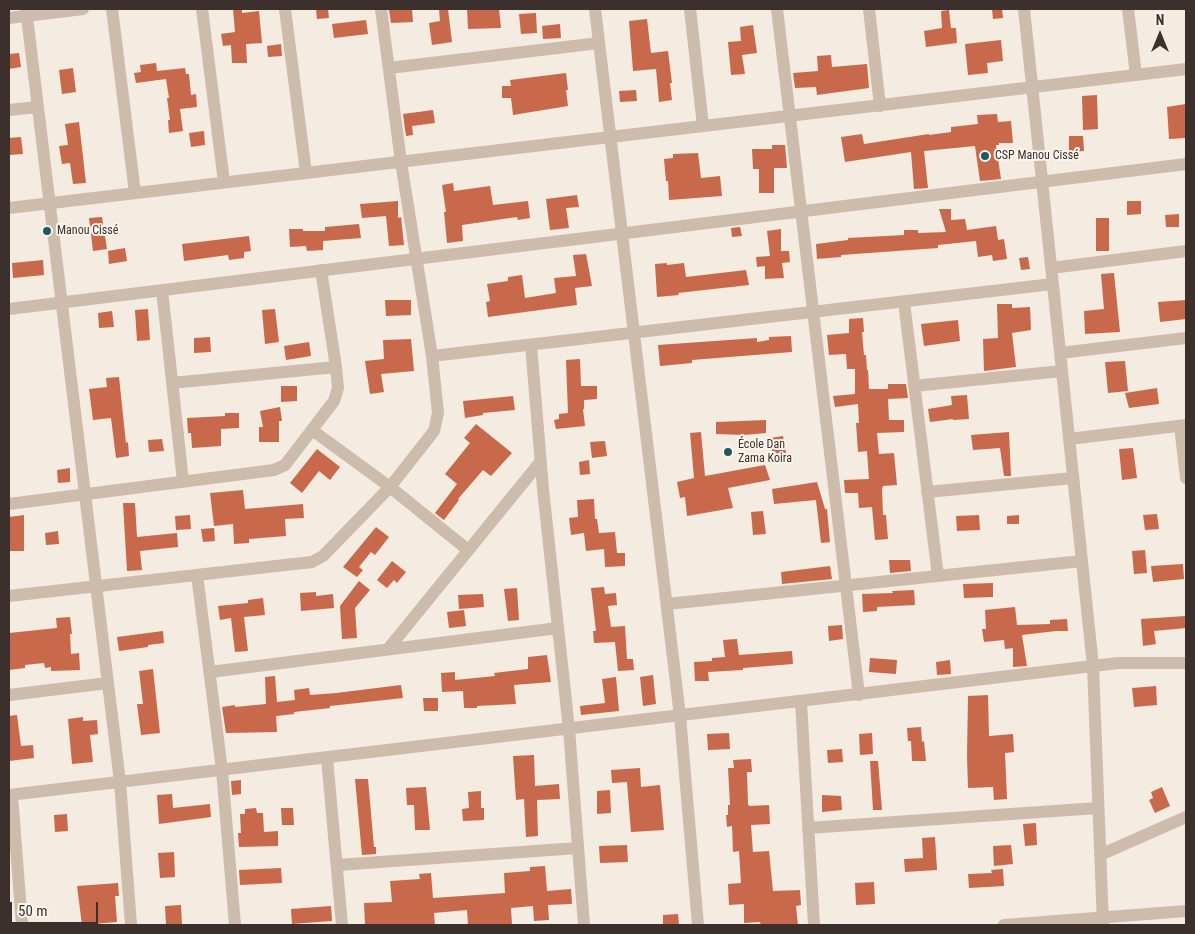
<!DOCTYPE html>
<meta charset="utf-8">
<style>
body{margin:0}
#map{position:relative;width:1195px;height:934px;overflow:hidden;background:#f4ebe1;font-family:"Roboto Condensed",sans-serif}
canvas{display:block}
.frame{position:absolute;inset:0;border:10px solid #3b302b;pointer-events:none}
.north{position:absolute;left:1135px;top:10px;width:50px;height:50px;-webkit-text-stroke:4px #fbf5ee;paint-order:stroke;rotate:0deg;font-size:14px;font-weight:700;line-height:20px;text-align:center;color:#3b302b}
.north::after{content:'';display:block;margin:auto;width:18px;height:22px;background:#3b302b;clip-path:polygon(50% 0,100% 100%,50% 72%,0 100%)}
.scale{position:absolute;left:10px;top:902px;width:88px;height:22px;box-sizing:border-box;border:2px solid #3b302b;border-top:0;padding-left:6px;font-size:15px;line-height:18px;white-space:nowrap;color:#3b302b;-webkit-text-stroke:4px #fbf5ee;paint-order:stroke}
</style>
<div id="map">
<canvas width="1195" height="934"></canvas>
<div class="frame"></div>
<div class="north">N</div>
<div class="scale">50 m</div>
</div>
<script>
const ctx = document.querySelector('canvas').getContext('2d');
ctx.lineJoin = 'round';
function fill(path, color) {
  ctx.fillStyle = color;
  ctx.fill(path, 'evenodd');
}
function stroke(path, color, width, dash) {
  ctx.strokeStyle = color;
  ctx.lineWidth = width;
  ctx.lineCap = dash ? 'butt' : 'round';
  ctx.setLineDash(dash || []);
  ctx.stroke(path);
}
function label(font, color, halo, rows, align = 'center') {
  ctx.font = font + ' "Roboto Condensed",sans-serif';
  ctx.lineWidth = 4;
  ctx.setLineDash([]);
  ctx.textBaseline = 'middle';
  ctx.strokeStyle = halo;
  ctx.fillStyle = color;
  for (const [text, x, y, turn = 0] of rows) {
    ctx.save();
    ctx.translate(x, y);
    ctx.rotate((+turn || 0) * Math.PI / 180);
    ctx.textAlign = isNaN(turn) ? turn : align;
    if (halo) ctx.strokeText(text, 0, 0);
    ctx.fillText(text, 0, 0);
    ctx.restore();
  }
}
fill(new Path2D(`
 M233 9H242V13L259 11 262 43 246 44 247 63H232L231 45 223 46 221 34 235 32Z
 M316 9H328L329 18 317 19Z
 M404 9H412L413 22 391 23 389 10Z
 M439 9H448L452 42 432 45 429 23 440 21Z
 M467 9H499L501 28 468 29Z
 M992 9H1002L1003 18 993 19Z
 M949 10 951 28H956L957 43 926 47 924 31 942 28 941 11Z
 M536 13 537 33 521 34 519 14Z
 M647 19 651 53 668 51 672 83H670L672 100 659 102 656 69 633 71 629 21Z
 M366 20 368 34 334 38 332 24Z
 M560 24 561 38 543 39 542 26Z
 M753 25 757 53 742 55 745 74 731 75 728 42 741 41 740 27Z
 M1001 40 1003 61 987 63 988 73 968 75 965 44Z
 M281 44 282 56 268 57 267 46Z
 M19 53 21 67 9 69V54Z
 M831 55 832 67 867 64 869 88 817 95 816 87 795 88 793 73 818 71 817 56Z
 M156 63 157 71 185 68 186 74H189L191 95 196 94 197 107 180 109 183 131 169 133 168 120H170L167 98H169L166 79 136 83 134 73 141 72 140 65Z
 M73 68 76 92 62 94 59 70Z
 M566 73 568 90H566L568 106 513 115 511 98H502V86H511L510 80Z
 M636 90 637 101 620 102 619 91Z
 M1097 95 1098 129 1083 130 1082 96Z
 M1186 104V138L1169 139 1167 107Z
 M433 110 435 123 412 126 413 135 406 136 403 114Z
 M997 114 998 122 1011 121 1013 143H999V145H996L1001 179 980 181 975 146 924 151 928 188 914 189 911 152 845 162 841 137 862 134 864 144 929 134V135L951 132V127L978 124 977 115Z
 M79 122 86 183 73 184 70 163 62 164 59 146 68 145 65 124Z
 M204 131 205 145 191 147 189 133Z
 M1069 136H1083L1084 151 1069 152Z
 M21 137 23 154 9 155V138Z
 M772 145H785L787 168H774V193H759V169H753L752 149H772Z
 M698 153 701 178 720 176 722 196 669 200 668 181H666L664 159 673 158V154Z
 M453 183 454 191 490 186 493 205 528 201 530 218 518 220 517 217 462 225 463 241 447 243 444 212H446L442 185Z
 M577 195 579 207 566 208 569 228 550 230 546 199Z
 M398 201V218L401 217 404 245 389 246 386 216 362 218 360 204Z
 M1127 201H1141V214L1127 215Z
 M939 209H951V220L965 219 967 230 996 226 998 240 1004 239 1007 259 993 261 992 255 978 257 976 241 938 245V248L841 255V257L817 259 816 244 848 240V238L904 235V230H918V233L946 232Z
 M1179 214V227H1166L1165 215Z
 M102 217 107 249 93 251 89 218Z
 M1096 218H1109V251H1096Z
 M359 224 361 238 323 241V250L307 251 306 246 290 247 289 229H303V231H325V227Z
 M740 227 742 236 732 237 731 228Z
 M781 229V251H789L790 262 782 263 784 278 765 279V266L757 267 756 257 770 256 767 231Z
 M249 236 251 251 244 252V258L229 260 228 255 184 261 182 244Z
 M125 248 127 261 109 264 108 251Z
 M586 254 592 286 575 288 577 305 488 317 486 302 490 301 487 284 508 281V277L522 275 525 298 556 293 554 278 576 276 573 255Z
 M1028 257 1030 269 1021 270 1019 258Z
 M43 260 44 275 13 278 12 263Z
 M667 263V265L684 263 686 277 746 270 749 285 678 293 679 295 657 297 655 264Z
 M1114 273 1120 332 1085 334 1084 311 1104 309 1101 274Z
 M385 300H411V315L386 316Z
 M1186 300V319L1160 322 1158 302Z
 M997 304H1012V308L1030 307 1031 330 1012 333 1016 367 984 371 983 339 998 338Z
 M148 309 150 340 137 341 135 310Z
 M275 309 279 342 265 344 262 310Z
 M112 311 114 327 99 328 98 313Z
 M863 318 864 332H862L864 355H866L867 370H868L869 389H888V384H906L908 398 888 399 889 420H904V432L877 433 879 454 894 453 897 485 883 486 882 489 883 515H886L888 539 875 540 872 507 859 508 858 493H845L844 480 869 479 867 451 858 452 856 423H859L858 404 835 407 833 396 855 394V369H847L846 354 829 355 827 335 849 333V319Z
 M958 320 960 341 924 346 921 324Z
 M791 336 792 352 692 360V363L660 366 658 345 757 338V342L769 340V337Z
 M210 337 211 352 194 353V338Z
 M411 339 414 371 381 374 384 392 370 394 365 361 384 359 383 340Z
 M309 342 311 356 286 360 284 346Z
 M580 359 581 386H597V399L584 400V409H583L585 426 556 429 554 420 559 419V414L568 413 566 360Z
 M1125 361 1128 391 1108 393 1105 362Z
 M119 377 126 443 128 442 129 456 116 458 111 418 93 420 89 389 107 387 106 378Z
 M281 386H297V401L281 402Z
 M1157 388 1159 404 1129 408 1125 393Z
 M967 395 969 419 953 420V419L930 422 928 409 952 405 951 396Z
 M513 396 515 410 483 413V415L465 418 463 401Z
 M280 407 282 421H279V442H259V427H263L260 411Z
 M225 413H239V428L221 429V446L192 448 191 433H188L187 418 225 416Z
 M766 420V433L744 435 716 434V422Z
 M476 424 512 453 491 476 483 470 458 499 459 500 444 520 435 513 457 484 445 474 470 443 464 438Z
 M701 432 705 476 765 465 770 480 728 488 733 508 687 516 685 497 680 498 677 482 694 478 690 433Z
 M1009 432 1011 476H1004L1000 448 973 450 971 435Z
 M783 436 787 458 774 461 770 438Z
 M162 439 164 451 149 452 148 440Z
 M605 441 607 456 592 458 590 442Z
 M1133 448 1137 478 1122 480 1119 449Z
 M317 449 340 467 330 480 319 471 302 493 290 483Z
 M589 460 590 474 580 475 579 462Z
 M70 468V482L58 483 57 470Z
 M817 482 825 509H827L830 542 821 543 816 500 774 504 772 489Z
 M243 490 245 509 303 504 304 518 285 519 286 536 249 539V543L234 544 233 524 214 526 210 493Z
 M594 499 595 519H597L599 533 615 532 617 553H625V566L605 567 604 549 586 551 584 533 571 535 569 518 578 517 577 500Z
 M123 503H135L137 537 177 533 178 547 140 551 142 570 127 571Z
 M763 511 766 534 753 535 751 512Z
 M1157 514 1159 529 1145 530 1143 515Z
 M24 515V551H9V517Z
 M190 515 191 529 176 530 175 516Z
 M979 515 980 530 957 531 956 516Z
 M1019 515V524H1007V516Z
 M376 527 389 537 375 555 371 552 359 567 363 570 357 577 343 567Z
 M214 528 215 541 203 542 201 529Z
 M58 531 59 544 46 545 45 533Z
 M1145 550 1147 573 1134 574 1132 551Z
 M889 560H910L911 571 890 573Z
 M392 561 406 572 397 583 394 580 387 588 377 580Z
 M1183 564 1184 579 1153 582 1151 566Z
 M830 566 832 579 782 584 781 572Z
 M359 581 370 590 355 608 357 638 342 639 340 606Z
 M993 583V597L964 598 963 584Z
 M604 587 605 594 616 593 617 605 608 606 611 627 625 626 627 659H633L634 670 618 671 615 642 594 643 593 631H596L591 588Z
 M517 588 519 620 508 621 504 589Z
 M914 590 915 605 877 607V611L863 612 862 594 893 593 892 591Z
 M316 592V596L333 594 334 608 301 611 300 593Z
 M483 594 484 607 459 609 458 595Z
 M263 598 265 615 244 617 248 651 235 652 231 618 220 620 218 606 248 603V600Z
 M1015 607 1017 625 1050 624V620L1067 619 1068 631H1056L1022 635 1027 666 1013 667V648L1005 649 1004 640 984 642 982 629H986L985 610Z
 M464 610 466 626 449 628 447 612Z
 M1185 616 1186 628 1154 631 1156 644 1143 646 1141 619Z
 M70 617 72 634H70L71 654 79 653 80 670 51 671V667L45 668 44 663 25 665V668L9 670V633L57 628 56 618Z
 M842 625 843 639 829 641 828 626Z
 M163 631 164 643 148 645V647L119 651 117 637Z
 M737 639 739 655 792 651 793 664 743 668V670L708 672 709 681H695L694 662 712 661V658L725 657 723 640Z
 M547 655 551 682 514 685 516 704 477 706V708H464L463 691 442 692 441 673 455 672V680L495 676 494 673 528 669V657Z
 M870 658 897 660 896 674 869 672Z
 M950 660 951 674 937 675 936 662Z
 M153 669 160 733 141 735 137 704H143L139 671Z
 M653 675 656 704 643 706 640 677Z
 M275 676 277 702 295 700 294 690 309 688 310 695 336 693 401 685 403 698 330 706V708L294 712V714L276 716 277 732 226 733 222 707 235 705V707L266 704 265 677Z
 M616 677 619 711 581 715 580 706 605 703 602 679Z
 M1156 686 1157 705 1134 707 1132 688Z
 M988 695 989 736 1013 734 1014 752 1005 753 1007 799 994 800 993 787 968 788 967 756 968 696Z
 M423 698H438V711H424Z
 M17 715 21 746 33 745 34 758 9 761V716Z
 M83 717V721L97 720 98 734 90 735 93 762 72 764 68 719Z
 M921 727 922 742 924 741 926 761H912L911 741H908L907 728Z
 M729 733 730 749 708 750 707 734Z
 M872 733 873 754 860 755 859 734Z
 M842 749 843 762 828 763 827 750Z
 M534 755 535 786 559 784 560 799 537 800 538 836 526 837 524 799 516 800 513 756Z
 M751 759 752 772H747L748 804 749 806 769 805 770 824 751 825 753 852 769 851 773 891 800 890 801 905 796 906 798 925H761L760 922 744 923V904L729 905 728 884 741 883 739 851 733 852 732 826 727 827 726 815H728V805H730L728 768H734L733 760Z
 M870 761H878L882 810H873Z
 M640 768 641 787 660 785 664 830 631 832 627 782 612 783 611 770Z
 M355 779H368L374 847H376V854L362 855Z
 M241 780V794L232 795 231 781Z
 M426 787 430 830H415L414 805H407L406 788Z
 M1162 787 1170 806 1155 813 1149 800 1153 798 1151 792Z
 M610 790 611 813 597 814V791Z
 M481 791V808H484V820L463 821 462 809 469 808 468 792Z
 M172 794 173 808 210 804 211 817 159 824 157 795Z
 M822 795 841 796 842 810 822 812Z
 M256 808 257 813H263L264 832 278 831V846L239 847 238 833H241L240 814H245V809Z
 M281 808H293L294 825H282Z
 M67 814 68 831 55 832 54 815Z
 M1036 823 1037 845 1025 846 1023 824Z
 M935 837 937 870 905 872 904 859 923 858 922 838Z
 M627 845 628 862 600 863 599 846Z
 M1011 845 1013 864 994 866 993 846Z
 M174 852 175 877 160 878 158 853Z
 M545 866 547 891 571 889 572 904 548 905 549 920 534 921 533 906 511 908 512 925H468L467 910 434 913 435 925H365L364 903 392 902 390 881 420 879 419 874 431 873 433 898 505 893 504 873 530 871V867Z
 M281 868 282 883 240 885 239 870Z
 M1003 869 1004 886 969 888 968 874 992 873 991 870Z
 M874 882 875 904 856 905 855 883Z
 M118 883 119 896H115L117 922 82 925 77 886Z
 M181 905 182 925H166L165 906Z
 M331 906 332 921 292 924 291 909Z
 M678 914 679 925H663V915Z`), '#c8694b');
stroke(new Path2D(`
 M26 9 120 782 131 925
 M112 9 135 193
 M202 9 224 182
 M285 9 306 173
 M595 9 680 716 698 925
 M690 9 703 126
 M777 9 859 695
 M869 9 880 106
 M1024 9 1093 666 1103 925
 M1128 9 1136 75
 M9 18 83 9
 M389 68 599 43
 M9 110 38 107
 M9 208 1186 69
 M1051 268 1186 251
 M162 290 183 481
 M904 302 938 576
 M9 309 1186 164
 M531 345 543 489 569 729 584 925
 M1060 353 1186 338
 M432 356 1053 284
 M172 383 336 367
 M914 386 1062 371
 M1180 426 1186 478
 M312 430 390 487 468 550
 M1069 439 1186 425
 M927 492 1073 478
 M9 504 274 470 285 465 334 401 338 388 336 367 321 270
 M197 575 222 770 235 925
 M9 596 312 562 323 556 390 487 434 431 438 413 432 356 401 162 381 9
 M667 604 1082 561
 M388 649 541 461
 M210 672 558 628
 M9 695 108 683
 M801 702 814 925
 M327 758 342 925
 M9 795 1118 663H1186
 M12 795 22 925
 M808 828 1098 808
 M1100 855 1186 817
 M338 865 578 848
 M1004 925 1186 911`), '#cdbbac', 12);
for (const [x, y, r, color] of [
 [985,156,5,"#1f5a5e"],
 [47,231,5,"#1f5a5e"],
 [728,452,5,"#1f5a5e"]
]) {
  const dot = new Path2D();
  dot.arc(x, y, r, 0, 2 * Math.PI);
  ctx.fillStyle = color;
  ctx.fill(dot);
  stroke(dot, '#fbf5ee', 2);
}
label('12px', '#3b302b', '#fbf5ee', [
 ["CSP Manou Cissé",995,156],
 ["Manou Cissé",57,231],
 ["École Dan",738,445],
 ["Zama Koira",738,459]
], 'left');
</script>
